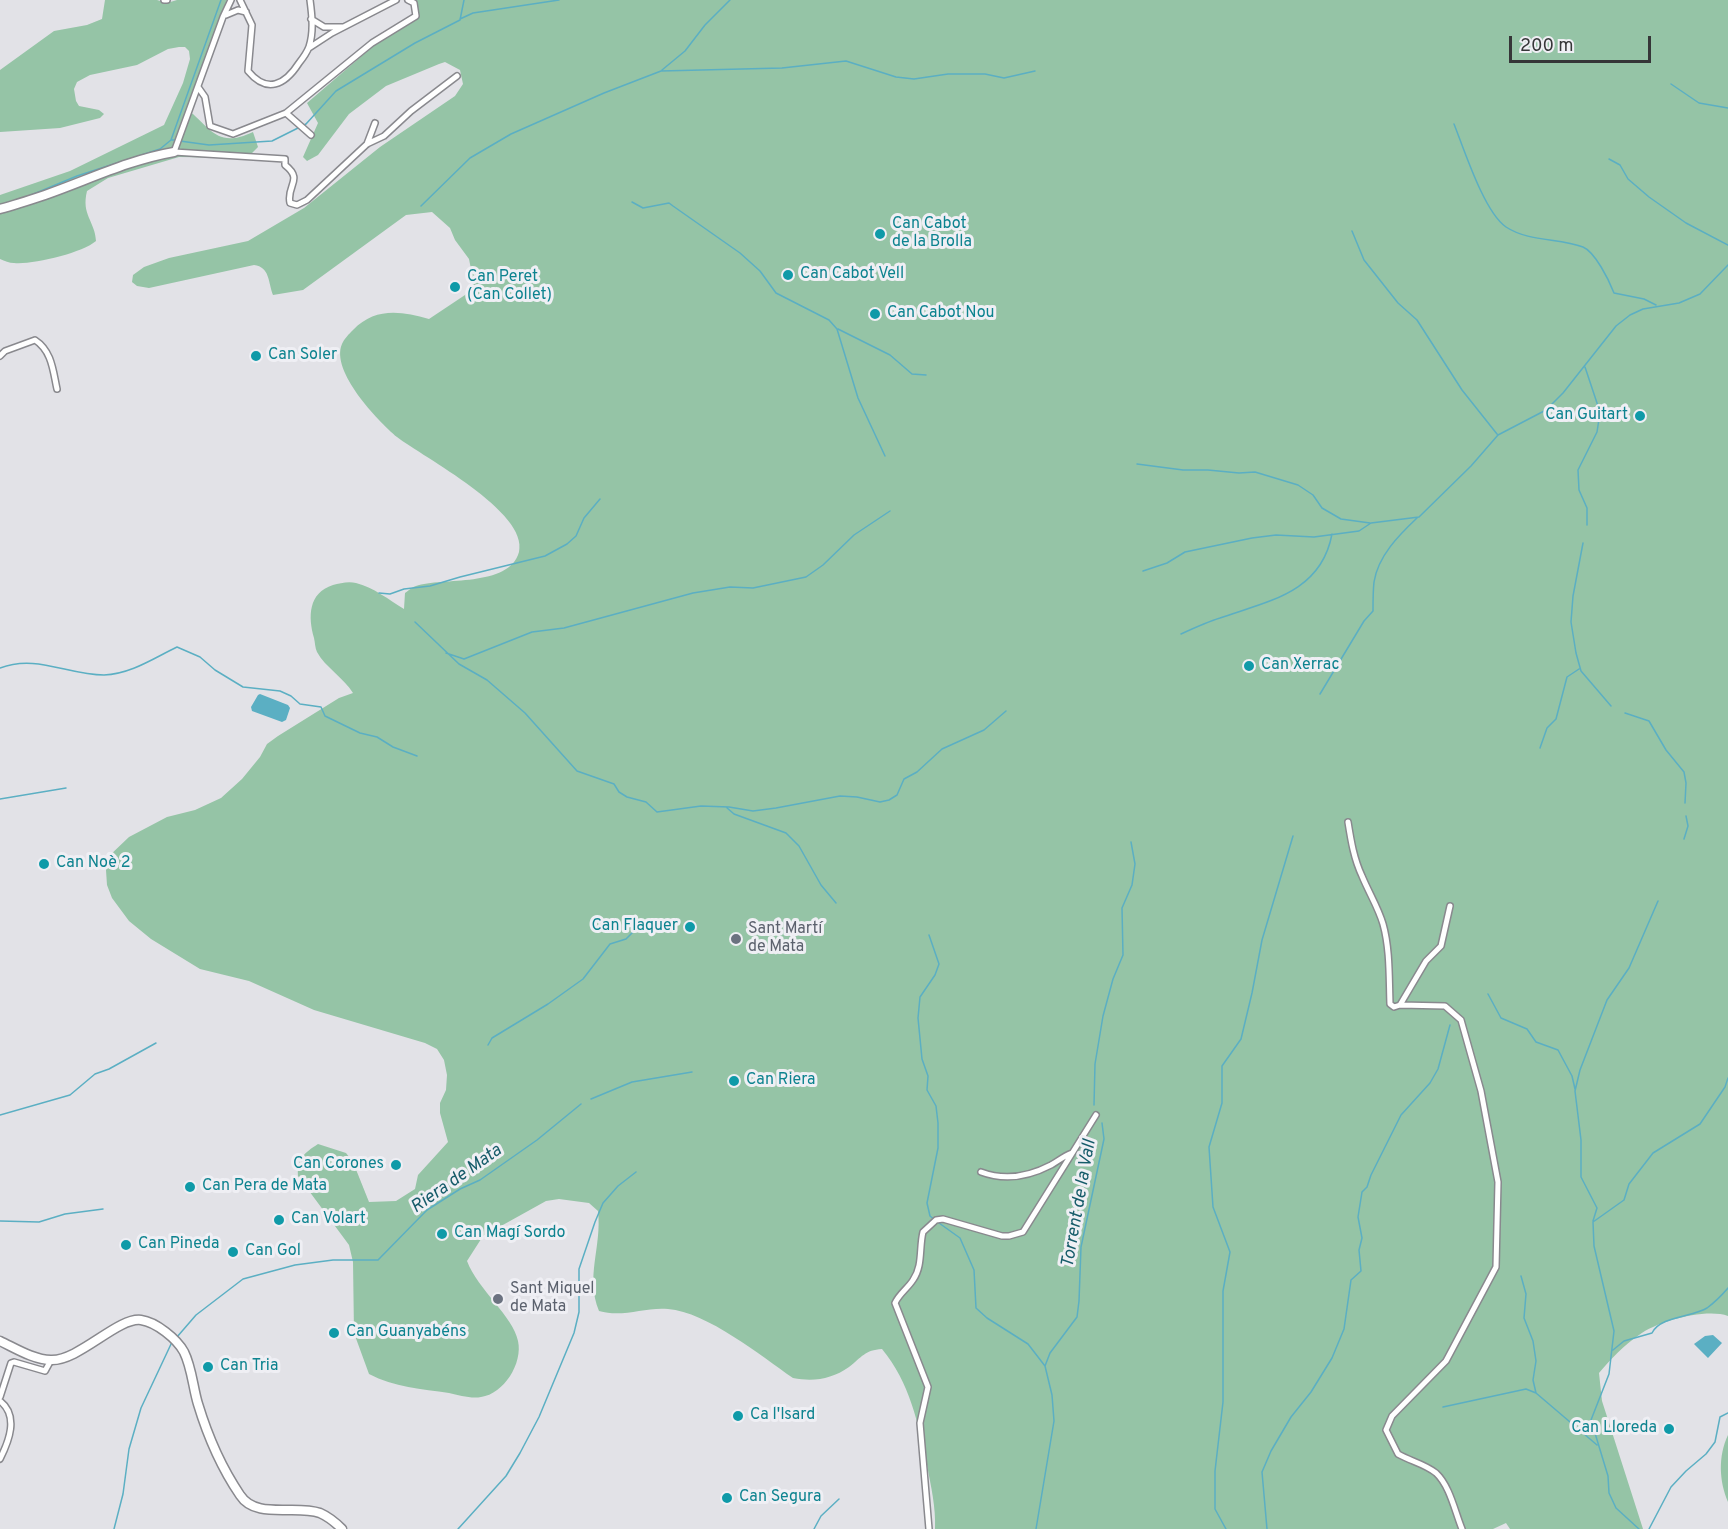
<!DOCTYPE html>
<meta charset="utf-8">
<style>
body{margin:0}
#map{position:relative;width:1728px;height:1529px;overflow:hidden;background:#e2e2e7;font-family:Overpass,sans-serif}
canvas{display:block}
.scale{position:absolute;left:1509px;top:36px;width:142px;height:27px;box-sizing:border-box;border:3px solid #363638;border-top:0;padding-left:8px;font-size:18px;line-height:21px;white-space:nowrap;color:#363638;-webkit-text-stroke:4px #efeff4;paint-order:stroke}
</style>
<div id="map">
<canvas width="1728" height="1529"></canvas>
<div class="scale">200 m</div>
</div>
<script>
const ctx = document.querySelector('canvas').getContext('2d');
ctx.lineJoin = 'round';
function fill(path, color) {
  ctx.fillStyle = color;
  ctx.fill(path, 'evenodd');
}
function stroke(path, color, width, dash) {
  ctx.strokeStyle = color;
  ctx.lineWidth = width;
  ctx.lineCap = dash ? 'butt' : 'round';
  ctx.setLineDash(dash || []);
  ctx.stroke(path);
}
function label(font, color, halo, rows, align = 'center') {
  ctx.font = font + ' Overpass,sans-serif';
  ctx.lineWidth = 6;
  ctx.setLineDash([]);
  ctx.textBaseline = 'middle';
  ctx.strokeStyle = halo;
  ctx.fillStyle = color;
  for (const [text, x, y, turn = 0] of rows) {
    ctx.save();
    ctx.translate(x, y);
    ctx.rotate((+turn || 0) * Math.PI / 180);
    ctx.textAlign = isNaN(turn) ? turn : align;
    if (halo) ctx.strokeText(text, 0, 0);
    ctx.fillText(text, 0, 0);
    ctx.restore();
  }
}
fill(new Path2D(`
 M105 0H157L167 3 177 0H227L187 109C211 128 217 149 253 132L258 147 248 157 242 158 179 157 108 178 87 191C81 215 95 221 96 241 82 253 32 265 14 263 9 263 5 261 0 259V195L70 171 164 125 183 83 190 59 189 51 185 47H179L168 49 137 65 90 75 77 82 74 89 76 101 79 106 99 110 104 114 100 118 60 128 0 132V70L54 31 87 25 102 19Z
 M416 0H1728V1316C1706 1308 1658 1321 1639 1335 1624 1345 1611 1359 1599 1373L1602 1401 1643 1529H1510L1506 1523 1493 1529H935C936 1507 931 1487 927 1465 918 1423 910 1383 882 1349 865 1350 862 1357 849 1367 832 1379 814 1382 793 1378 761 1356 707 1312 668 1309 644 1307 623 1318 599 1311 585 1276 602 1248 598 1211L589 1203 559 1199 546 1201 483 1236 467 1261C478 1290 513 1316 518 1341 523 1363 504 1394 481 1397 471 1399 459 1395 449 1393 422 1389 394 1387 369 1374L354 1333 353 1262 349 1245 298 1176C297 1159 304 1153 318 1144L346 1153 353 1162 369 1202 396 1201 415 1189 418 1175 448 1142 440 1113V1103L446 1090 447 1075 444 1060 437 1049 425 1043 314 1010 249 981 200 969 151 939 129 921 112 898 107 885 106 870 108 857 129 837 167 817 195 810 221 798 242 779 260 757 267 744 278 736 339 698 353 693C344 678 325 667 317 652 315 648 315 642 314 638 308 617 308 593 333 585 340 583 349 581 356 583 373 587 389 600 404 609L405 593C408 591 412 587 416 586 442 577 509 588 519 552 529 512 423 457 397 437 378 421 330 371 342 344 344 339 349 334 353 330 375 307 401 311 429 319L465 295 472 286 473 279 469 259 455 240 450 228 432 212 406 215 303 290 273 295C268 282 270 267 254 265L149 288 137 286 132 282 133 275 144 267 169 258 248 241 304 208 380 147 455 96 463 84 460 70 445 62 439 64 386 86 349 114 318 155 307 161 303 157 318 123 307 103 385 36 418 15Z
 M1728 1435V1502C1719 1481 1718 1456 1728 1435Z`), '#95c4a6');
fill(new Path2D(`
 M260 694 288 705 290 708 286 720 282 722 252 711 251 707 258 695Z
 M1713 1335 1722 1343 1708 1358 1694 1344 1705 1336Z`), '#5bafc3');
stroke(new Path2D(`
 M460 19 473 13 559 0
 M662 70 685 51 705 25 730 0
 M1671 84 1699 103 1728 108
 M1454 124C1464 149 1484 212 1506 227 1529 242 1559 238 1583 247 1595 252 1609 280 1614 293L1644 299 1656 305
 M171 140 221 0
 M180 141 209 145 272 141 306 124 336 91 415 43 460 20 464 0
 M1609 159 1620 165 1628 179 1649 197 1686 223 1728 245
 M24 198 77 176 160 149 171 140H175
 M632 202 643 208 669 203 673 206 740 253 760 271 776 293 829 320 837 329 858 398 885 456
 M421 206 470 158 511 134 604 93 661 71 782 68 846 61 896 77 914 79 948 74H985L1004 78 1035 71
 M1352 231 1364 260 1398 303 1417 320 1462 390 1497 434
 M838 329 890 355 912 374 926 375
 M1585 367 1598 406 1599 419 1597 432 1578 470 1579 490 1587 508V525
 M1137 464 1183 470H1208L1239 473 1255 472 1298 485 1313 495 1322 508 1341 519 1370 523
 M1583 543 1573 596 1571 622 1576 653 1581 671 1611 706
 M1143 571 1167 563 1185 552 1252 538 1276 535 1314 537 1359 531 1371 523 1419 517 1471 466 1498 435 1546 410 1563 393 1616 326 1630 315 1643 309 1679 303 1700 294 1728 265
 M379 593 390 594 404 589 430 586 460 577 545 556 567 544 576 536 584 518 600 499
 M415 622 459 664 487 680 525 713 577 771 614 784 619 792 627 797 646 802 657 812 701 806 729 807 753 811 776 808 840 796 857 797 880 802 889 800 897 795 904 779 917 772 942 749 984 730 1006 711
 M1181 634C1194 628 1207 622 1220 618 1268 601 1321 593 1332 534
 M446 653 464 659 532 632 564 628 693 593 730 587 753 588 806 577 823 565 854 535 890 511
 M0 668C36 654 68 675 104 675 131 674 154 658 177 647L200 657 215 670 243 687 280 691 291 696 300 704 321 707 325 716 360 733 377 737 393 747 417 756
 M1320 694 1364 621 1373 611C1373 601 1373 591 1374 582 1378 556 1399 535 1417 518
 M1625 713 1649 721 1666 750 1684 772 1686 783 1685 803
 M1540 748 1547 728 1556 719 1567 677 1579 669
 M0 799 66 788
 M726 807 734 814 786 833 799 846 821 885 836 903
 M1684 839 1688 826 1686 816
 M929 935 939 964 935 975 920 997 918 1018 922 1059 928 1076 927 1090 936 1106 938 1123V1148L927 1203 930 1216 935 1220
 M1488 994 1501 1018 1527 1029 1536 1042 1558 1050 1572 1076 1575 1089
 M488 1045 492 1038 548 1004 583 979 610 944 626 939 640 925
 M591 1099 632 1082 692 1072
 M1094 1105 1095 1064 1103 1016 1113 979 1123 955 1122 908 1132 885 1135 864 1131 842
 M0 1115 70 1095 95 1074 109 1069 156 1043
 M0 1221 39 1222 65 1214 103 1209
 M1593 1221 1597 1208 1581 1177V1140L1575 1091 1580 1070 1607 1000 1629 968 1658 901
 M939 1223 960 1238 974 1270 976 1308 987 1318 1028 1344 1045 1366
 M1521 1276 1526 1294 1524 1318 1533 1341 1536 1361 1533 1380 1536 1393 1597 1445
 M177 1337 196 1315 243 1279 295 1265 333 1260H378L427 1210 460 1189 480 1180 537 1140 581 1104
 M1613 1350 1624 1341 1652 1333C1660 1316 1693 1317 1707 1308 1715 1302 1722 1295 1728 1288
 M1443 1407 1526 1389 1536 1393
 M114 1529 123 1494 129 1449 141 1408 172 1342
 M458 1529 506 1476 520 1453 539 1417 574 1333 579 1312V1269L595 1222 603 1203 618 1186 636 1172
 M814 1529 821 1516 839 1499
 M1036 1529 1054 1421 1052 1395 1045 1366 1050 1353 1077 1317 1079 1301 1081 1247 1104 1139 1102 1123
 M1226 1529 1215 1509V1471L1223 1402V1291L1230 1252 1213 1207 1209 1147 1222 1103V1066L1241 1039 1252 993 1262 940 1293 836
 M1267 1529 1262 1472 1271 1451 1291 1417 1311 1392 1332 1358 1344 1329 1351 1280 1361 1271 1359 1250 1362 1238 1358 1217 1362 1192 1367 1187 1371 1175 1401 1115 1430 1083 1438 1069 1450 1025
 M1639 1529 1616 1508 1609 1493 1608 1476 1591 1420 1609 1374 1614 1331 1594 1246 1593 1222 1624 1200 1629 1184 1653 1153 1700 1124 1725 1087 1728 1078
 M1649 1529 1671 1487 1686 1471 1706 1454 1715 1442 1720 1417 1728 1413`), '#5bafc3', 1.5);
const street = new Path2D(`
 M164 0H167
 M231 0 223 17 174 152 285 159V165C304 180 286 185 290 203L297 205 307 200 367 144 384 136 411 111 457 76
 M240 0 252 25 248 71C267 94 285 85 299 63 303 58 307 52 309 47 314 32 312 15 310 0
 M226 15 238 10 246 12
 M311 19 324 27H343
 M309 48 332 33 396 0
 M198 87 205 97 210 126 233 134 286 113 372 43 416 16 414 3 408 0
 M286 113 311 135
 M367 144 375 123
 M0 356 5 351 35 340C52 351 53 371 57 389
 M1348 822C1351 841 1354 859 1362 876 1369 893 1378 907 1383 924 1390 949 1389 977 1390 1004L1394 1007 1400 1005 1426 961 1441 946 1450 906
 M1400 1005 1445 1006 1461 1020 1481 1091 1498 1182 1496 1267 1446 1361 1392 1416 1386 1430 1398 1454C1410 1461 1425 1464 1436 1473 1450 1486 1455 1512 1462 1529
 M981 1172C1005 1181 1028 1177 1051 1165 1058 1161 1064 1156 1072 1153
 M0 1397 11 1363 14 1362 45 1371 51 1360
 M0 1401C19 1416 9 1441 0 1459
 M929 1529 920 1423 928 1387 895 1303C899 1294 908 1288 913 1280 923 1266 919 1248 923 1232L936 1220 943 1219 1002 1236H1009L1023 1232 1096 1115`);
const secondary = new Path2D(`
 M0 209C15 205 30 200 45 195 88 180 128 160 174 152
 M0 1341C15 1348 34 1360 51 1360 79 1361 118 1317 141 1320 156 1322 177 1339 184 1352 192 1368 193 1388 198 1404 208 1437 221 1467 240 1495 256 1520 295 1504 320 1513 329 1517 336 1523 342 1529`);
stroke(street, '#89898e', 8);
stroke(secondary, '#89898e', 11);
stroke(street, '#fff', 5);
stroke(secondary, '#fff', 8);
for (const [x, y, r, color] of [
 [880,234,6,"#0f9aa8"],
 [788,275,6,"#0f9aa8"],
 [455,287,6,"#0f9aa8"],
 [875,314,6,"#0f9aa8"],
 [256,356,6,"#0f9aa8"],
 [1640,416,6,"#0f9aa8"],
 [1249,666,6,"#0f9aa8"],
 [44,864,6,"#0f9aa8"],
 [690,927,6,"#0f9aa8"],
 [736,939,6,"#6b7280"],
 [734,1081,6,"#0f9aa8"],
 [396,1165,6,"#0f9aa8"],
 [190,1187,6,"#0f9aa8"],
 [279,1220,6,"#0f9aa8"],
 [442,1234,6,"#0f9aa8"],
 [126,1245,6,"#0f9aa8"],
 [233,1252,6,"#0f9aa8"],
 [498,1299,6,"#6b7280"],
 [334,1333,6,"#0f9aa8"],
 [208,1367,6,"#0f9aa8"],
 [738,1416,6,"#0f9aa8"],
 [1669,1429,6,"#0f9aa8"],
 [727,1498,6,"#0f9aa8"]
]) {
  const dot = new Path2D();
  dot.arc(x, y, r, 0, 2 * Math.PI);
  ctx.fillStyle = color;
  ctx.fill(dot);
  stroke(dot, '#efeff4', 2);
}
label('16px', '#0d838f', '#efeff4', [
 ["Can Cabot",892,225],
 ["de la Brolla",892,243],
 ["Can Cabot Vell",800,275],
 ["Can Peret",467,278],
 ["(Can Collet)",467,296],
 ["Can Cabot Nou",887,314],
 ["Can Soler",268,356],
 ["Can Guitart",1628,416,"right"],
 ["Can Xerrac",1261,666],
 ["Can Noè 2",56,864],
 ["Can Flaquer",678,927,"right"],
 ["Can Riera",746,1081],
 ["Can Corones",384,1165,"right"],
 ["Can Pera de Mata",202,1187],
 ["Can Volart",291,1220],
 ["Can Magí Sordo",454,1234],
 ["Can Pineda",138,1245],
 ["Can Gol",245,1252],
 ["Can Guanyabéns",346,1333],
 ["Can Tria",220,1367],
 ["Ca l'Isard",750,1416],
 ["Can Lloreda",1657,1429,"right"],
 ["Can Segura",739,1498]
], 'left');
label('16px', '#5b616d', '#efeff4', [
 ["Sant Martí",748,930],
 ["de Mata",748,948],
 ["Sant Miquel",510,1290],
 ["de Mata",510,1308]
], 'left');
label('italic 18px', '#165c6a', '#efeff4', [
 ["Riera de Mata",457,1180,-35],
 ["Torrent de la Vall",1080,1204,-80]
]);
</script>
